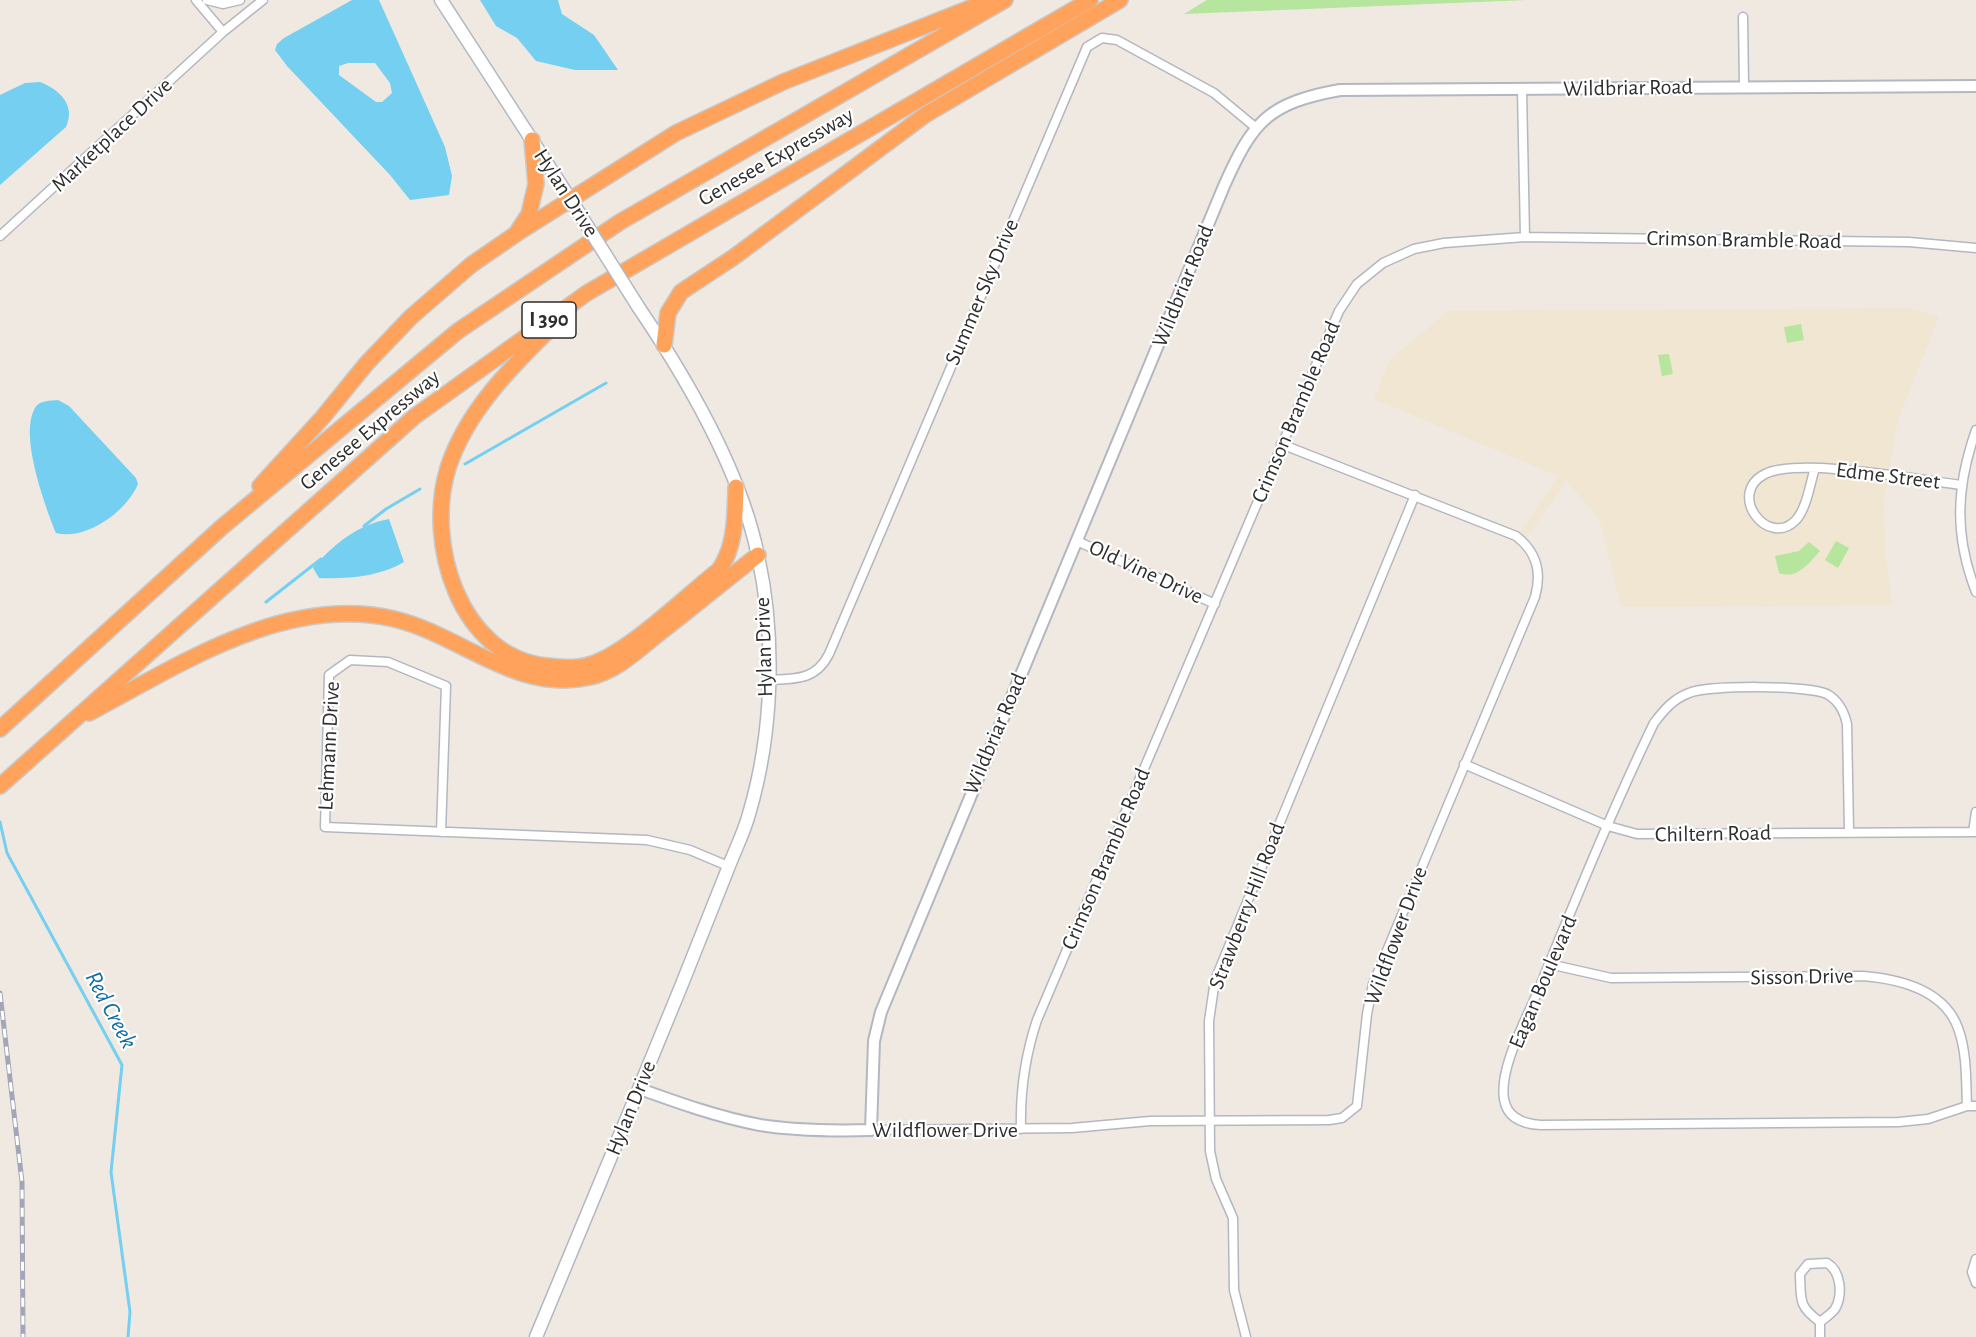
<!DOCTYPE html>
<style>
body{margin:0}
canvas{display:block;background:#efe9e1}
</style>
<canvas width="1976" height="1337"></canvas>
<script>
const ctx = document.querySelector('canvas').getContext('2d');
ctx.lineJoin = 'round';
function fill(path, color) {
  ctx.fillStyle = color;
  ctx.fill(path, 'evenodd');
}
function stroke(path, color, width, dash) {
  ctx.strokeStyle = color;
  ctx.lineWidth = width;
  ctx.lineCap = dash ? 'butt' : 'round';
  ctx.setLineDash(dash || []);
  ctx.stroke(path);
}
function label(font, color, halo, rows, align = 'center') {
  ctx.font = font + ' "Alegreya Sans",sans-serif';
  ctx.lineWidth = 4.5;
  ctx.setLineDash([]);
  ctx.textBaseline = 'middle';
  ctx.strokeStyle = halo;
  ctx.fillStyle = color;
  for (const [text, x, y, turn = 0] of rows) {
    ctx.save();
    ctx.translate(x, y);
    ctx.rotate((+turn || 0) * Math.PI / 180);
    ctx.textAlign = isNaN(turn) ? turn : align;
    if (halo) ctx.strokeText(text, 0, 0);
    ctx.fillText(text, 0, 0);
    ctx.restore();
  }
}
fill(new Path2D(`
 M1910 308 1939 317 1898 420 1884 502 1885 549 1892 605 1621 607 1600 521 1567 481 1526 538 1519 534 1558 476 1374 399 1390 359 1449 311Z`), '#f0e6d1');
fill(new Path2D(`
 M1207 0H1527L1184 14Z
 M1801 324 1804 340 1787 343 1784 327Z
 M1669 354 1673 374 1662 376 1658 355Z
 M1836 541 1849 548 1838 568 1825 560Z
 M1809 542 1820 551C1810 562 1797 580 1779 573L1775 556 1799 551Z`), '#b6e59e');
fill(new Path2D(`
 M352 0H379L445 147 452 176 449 195 410 200 390 175 287 66 275 50 277 44 284 38ZM348 63H375L390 83 392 93 382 102H376L339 75V66Z
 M480 0H558L562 14 594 35 618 70H575L536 61 517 38 496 26Z
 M40 82C60 90 76 105 66 127L0 185V95L25 83Z
 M58 400 69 406 136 478 138 484C127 511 86 541 56 533 45 506 20 437 34 410 38 400 49 401 58 400Z
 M389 519 404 562C379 577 347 579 319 578L313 568C334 544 357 525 389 519Z`), '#75cff0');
stroke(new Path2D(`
 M465 464 606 383
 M364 526 386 509 420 489
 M266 602 321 559
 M0 822 7 853 122 1065 111 1172 130 1312 128 1337`), '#75cff0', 3);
const minor = new Path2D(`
 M196 0 223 32
 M207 0 223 4 240 0
 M1743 17 1744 86
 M1522 90 1525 237
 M0 236 223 32 263 0
 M1976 430C1956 487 1954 535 1976 592
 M1815 468C1810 483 1807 508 1796 520 1768 549 1726 494 1765 474 1799 457 1919 480 1961 485
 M1077 541 1215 604
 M769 680C796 679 816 680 829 654L1087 47 1102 38 1117 40 1214 93 1255 127
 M1464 764 1608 826 1637 834 1976 832
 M1849 831 1847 724C1844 711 1839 701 1827 694 1809 685 1708 685 1689 693 1673 699 1664 710 1654 723 1612 810 1575 901 1538 991 1526 1020 1499 1068 1504 1099 1507 1118 1523 1124 1541 1125L1899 1122 1928 1119 1967 1106H1976
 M441 832 446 686 388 662 350 660 329 675 325 827 647 840 690 850 728 866
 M1973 832 1976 812
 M1549 964 1611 978 1863 976C1899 979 1944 990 1958 1028 1967 1052 1966 1081 1967 1106
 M1021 1129C1020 1091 1025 1056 1037 1020L1339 311 1357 284 1383 263 1414 249 1444 243 1525 237 1909 242 1976 248
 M871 1130 1072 1128 1150 1121 1329 1120 1342 1118 1357 1106 1367 1014 1373 984 1535 597C1542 572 1537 552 1516 536L1281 444
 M1976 1259 1972 1272 1976 1283
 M1827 1263C1841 1271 1843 1295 1835 1309 1831 1314 1825 1318 1820 1322 1798 1306 1801 1300 1800 1274L1808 1264Z
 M1246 1337 1234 1290 1233 1218 1216 1179 1210 1151 1209 1021 1215 980 1415 495
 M1820 1337V1322`);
const tertiary = new Path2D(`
 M640 1089C679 1103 718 1117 760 1125 797 1131 834 1131 871 1130L874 1041 881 1012 1224 186C1253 121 1268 103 1340 90L1976 86`);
const secondary = new Path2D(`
 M441 0 574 205
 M536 1337C585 1219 634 1102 682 984 697 946 712 908 727 871 734 852 744 833 749 814 773 733 776 638 758 556 741 471 687 379 639 308`);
const motorway = new Path2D(`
 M516 234 676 133 783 82 988 1
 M552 327C511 367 466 412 448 468 425 542 459 657 547 666 561 668 577 669 592 664 629 652 686 596 719 570 736 546 735 516 736 487
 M664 345 668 313 681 292 734 257 925 115 1120 0
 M260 486 323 417 367 363 411 317 471 265 516 234 529 214 536 184 532 140
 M89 713C181 664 286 594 394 619 462 635 516 694 590 677 619 671 643 645 666 628 697 604 727 579 758 555
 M0 729 222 527 458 331 620 222 1005 0
 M0 786 414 417 587 293 1090 0`);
stroke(minor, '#b4b7c1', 11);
stroke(tertiary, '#b4b7c1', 14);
stroke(secondary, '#b4b7c1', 15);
stroke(motorway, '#c9c9c9', 18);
stroke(minor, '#fff', 8);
stroke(tertiary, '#fff', 10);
stroke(secondary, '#fff', 12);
stroke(motorway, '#ffa35c', 15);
const rail = new Path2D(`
 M0 993 22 1182 23 1337`);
stroke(rail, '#a3a6b8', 5);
stroke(rail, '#fff', 3, [9]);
const secondaryBridge = new Path2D(`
 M574 205 639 308`);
stroke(secondaryBridge, '#b4b7c1', 15, []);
stroke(secondaryBridge, '#fff', 12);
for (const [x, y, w] of [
 [549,320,54]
]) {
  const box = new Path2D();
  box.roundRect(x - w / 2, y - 18, w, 36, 4.5);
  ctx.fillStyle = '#fff';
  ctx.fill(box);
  stroke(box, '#2e2e2e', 1.5);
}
label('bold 21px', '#2e2e2e', null, [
 ["I 390",549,320]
]);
label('22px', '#2e2e2e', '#fff', [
 ["Wildbriar Road",1628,88,-1],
 ["Marketplace Drive",112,135,-43],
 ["Genesee Expressway",776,157,-30],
 ["Hylan Drive",566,193,57],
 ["Crimson Bramble Road",1744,240,1],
 ["Wildbriar Road",1183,286,-68],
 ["Summer Sky Drive",982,292,-67],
 ["Crimson Bramble Road",1296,412,-67],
 ["Genesee Expressway",370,430,-40],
 ["Edme Street",1888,476,7],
 ["Old Vine Drive",1146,572,25],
 ["Hylan Drive",764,647,-92],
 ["Wildbriar Road",995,734,-67],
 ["Lehmann Drive",329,746,-87],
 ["Chiltern Road",1713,834,-1],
 ["Crimson Bramble Road",1106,859,-67],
 ["Strawberry Hill Road",1247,906,-69],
 ["Wildflower Drive",1396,936,-70],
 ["Sisson Drive",1802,977,-1],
 ["Eagan Boulevard",1543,982,-67],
 ["Hylan Drive",631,1108,-68],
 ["Wildflower Drive",945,1130]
]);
label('italic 24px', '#0d6fa3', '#fff', [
 ["Red Creek",111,1010,62]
]);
</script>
